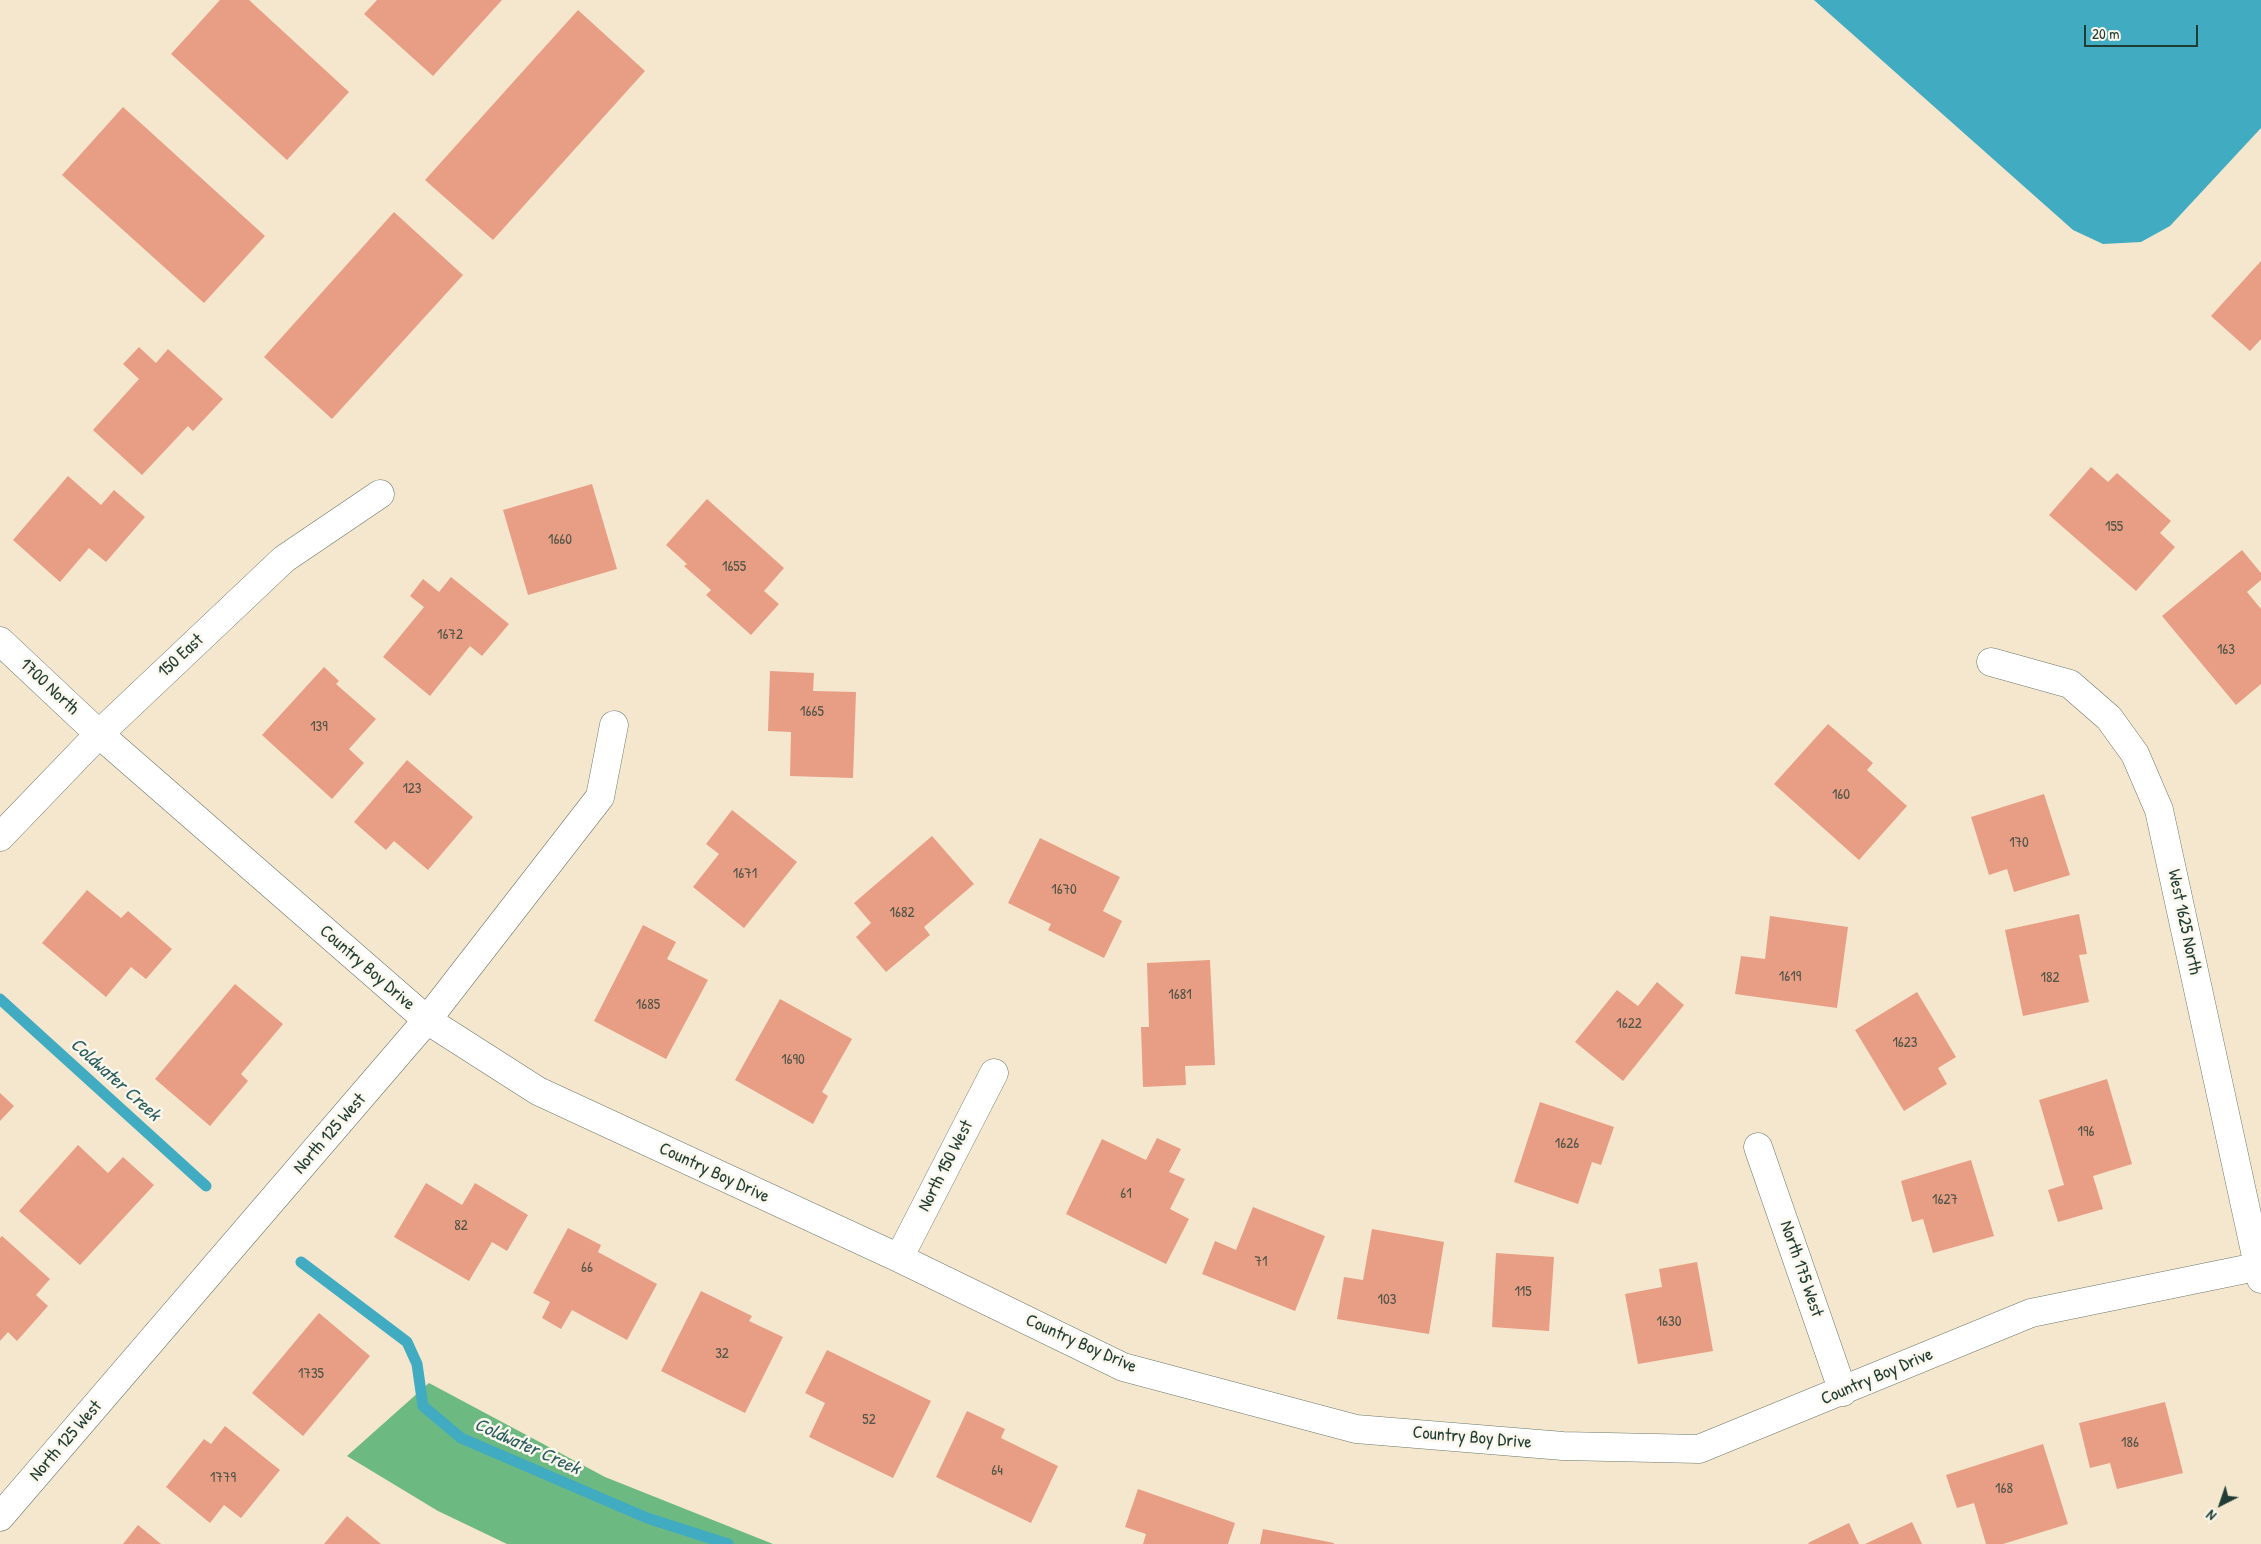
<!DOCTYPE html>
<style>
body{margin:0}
#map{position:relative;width:2261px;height:1544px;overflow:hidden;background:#f5e6ce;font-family:"Patrick Hand",sans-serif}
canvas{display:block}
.north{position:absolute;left:2196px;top:1479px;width:50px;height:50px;-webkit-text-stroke:4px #fbf7ec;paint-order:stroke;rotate:221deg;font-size:14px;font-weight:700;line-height:20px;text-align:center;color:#1f3d34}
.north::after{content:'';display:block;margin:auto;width:18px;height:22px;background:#1f3d34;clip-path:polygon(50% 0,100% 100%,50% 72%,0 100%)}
.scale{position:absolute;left:2084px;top:25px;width:114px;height:22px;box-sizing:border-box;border:2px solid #1f3d34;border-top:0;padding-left:6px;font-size:15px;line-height:18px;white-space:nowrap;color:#1f3d34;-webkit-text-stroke:4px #fbf7ec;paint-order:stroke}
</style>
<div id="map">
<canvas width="2261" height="1544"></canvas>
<div class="north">N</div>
<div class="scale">20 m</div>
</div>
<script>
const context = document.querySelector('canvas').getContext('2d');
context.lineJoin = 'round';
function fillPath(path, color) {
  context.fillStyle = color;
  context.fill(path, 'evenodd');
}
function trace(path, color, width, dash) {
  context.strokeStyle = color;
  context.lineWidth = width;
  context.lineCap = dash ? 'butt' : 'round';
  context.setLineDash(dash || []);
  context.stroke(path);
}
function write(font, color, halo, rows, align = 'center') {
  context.font = font + ' "Patrick Hand",sans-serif';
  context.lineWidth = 5;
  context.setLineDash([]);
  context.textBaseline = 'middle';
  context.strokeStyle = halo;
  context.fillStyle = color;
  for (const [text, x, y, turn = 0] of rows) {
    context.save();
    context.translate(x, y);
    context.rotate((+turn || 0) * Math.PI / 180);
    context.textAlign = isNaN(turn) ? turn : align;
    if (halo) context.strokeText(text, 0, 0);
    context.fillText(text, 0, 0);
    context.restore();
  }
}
fillPath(new Path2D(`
 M429,1383l176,94 168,67h-266l-69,-33 -91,-55z`), '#6db982');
fillPath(new Path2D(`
 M1814,0h447v128l-91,98 -29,16 -38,2 -30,-14z`), '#41acc1');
trace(new Path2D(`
 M0,999l206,187
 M301,1262l106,80 10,22 6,42 38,32 186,80 81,26`), '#41acc1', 11);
fillPath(new Path2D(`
 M220,0h29l100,92 -62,68 -116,-106z
 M377,0h125l-69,76 -69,-62z
 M578,10l67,61 -152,169 -68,-60z
 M123,107l142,129 -61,67 -142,-128z
 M394,212l69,63 -131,144 -68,-62z
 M2261,261v78l-11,12 -39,-35z
 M139,347l17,16 12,-14 55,50 -30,32 -5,-5 -46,49 -49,-45 46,-51 -16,-15z
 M2091,467l17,15 9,-9 54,48 -11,12 15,14 -39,44 -87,-76z
 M68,476l33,29 13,-15 31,27 -39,45 -17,-14 -29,34 -47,-42z
 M592,484l25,85 -89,26 -25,-85z
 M707,499l77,69 -20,23 15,13 -28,31 -45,-40 5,-5 -27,-24 3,-2 -21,-19z
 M2242,550l19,23v7l-14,12 14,17v75l-25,21 -74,-89z
 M451,577l58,47 -27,32 -12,-10 -40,50 -47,-39 41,-50 -14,-11 13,-17 16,13z
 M324,667l15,14 -3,3 40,35 -27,30 15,14 -32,36 -70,-64z
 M770,671l44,2 -1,18 43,1 -3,86 -63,-2 1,-44 -23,-1z
 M1828,724l45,39 -6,7 40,36 -48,54 -85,-76z
 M407,760l66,57 -45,53 -34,-29 -8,9 -32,-28z
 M2044,794l26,81 -56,17 -7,-23 -18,6 -18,-58z
 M732,810l65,52 -53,66 -51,-41 26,-33 -13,-10z
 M932,836l42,48 -50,43 6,8 -44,37 -30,-35 15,-14 -17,-20z
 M1040,838l80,39 -17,34 19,10 -18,37 -56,-28 3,-6 -43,-21z
 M87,890l34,28 7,-7 44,38 -26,30 -15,-12 -25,30 -64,-54z
 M2079,914l8,40 -8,1 10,47 -66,14 -18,-86z
 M1770,916l78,11 -11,81 -102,-14 6,-38 24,3z
 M643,925l33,17 -9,17 41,21 -42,79 -72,-38z
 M1210,960l5,105 -30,1 1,19 -43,2 -2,-60h8l-2,-64z
 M1657,982l27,23 -61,76 -48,-39 42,-52 21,16z
 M235,984l48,40 -42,50 7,7 -38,45 -55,-47z
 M1917,992l39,65 -18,11 9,16 -43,27 -49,-81z
 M780,999l72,40 -30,53 6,4 -15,28 -78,-44z
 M2107,1079l25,85 -39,12 10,33 -45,13 -10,-32 16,-5 -25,-85z
 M0,1093l14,13 -14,15z
 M1540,1102l74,25 -13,38 -9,-3 -14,42 -64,-22z
 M1157,1138l24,11 -12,23 16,7 -15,30 19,10 -23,45 -100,-50 36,-75 44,21z
 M78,1145l30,28 15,-16 31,28 -74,80 -61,-54z
 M1971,1160l23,76 -61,17 -10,-34 -11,3 -11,-41z
 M426,1183l36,22 13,-22 53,32 -21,36 -15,-9 -23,39 -75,-44z
 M1253,1207l72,29 -30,75 -93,-37 13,-33 21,9z
 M568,1228l33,17 -3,7 59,32 -30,56 -55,-30 -11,19 -19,-11 8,-16 -17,-9z
 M1372,1229l72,13 -15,92 -92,-15 7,-42 19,3z
 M2,1236l48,43 -14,16 12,11 -31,35 -9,-9 -8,9v-103z
 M1496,1253l58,4 -5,74 -57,-4z
 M1697,1262l16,89 -75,13 -13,-70 37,-7 -3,-18z
 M701,1291l51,25 -3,5 34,16 -38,76 -84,-42z
 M319,1313l51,43 -67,80 -51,-43z
 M827,1350l104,51 -38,77 -84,-41 16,-34 -20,-10z
 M2165,1402l18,71 -66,16 -7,-26 -20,5 -11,-45z
 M967,1411l38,18 -4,9 57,28 -27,57 -95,-46z
 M225,1426l55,44 -39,48 -17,-13 -14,18 -44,-36 38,-48 7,5z
 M2043,1444l25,80 -65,20h-17l-12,-41 -17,5 -11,-33z
 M1138,1489l97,34 -7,21h-85l3,-10 -21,-7z
 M347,1516l34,28h-57z
 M1912,1522l10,22h-57z
 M1849,1523l10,21h-50l-1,-1z
 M138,1525l23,19h-38z
 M1263,1529l71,14v1h-74z`), '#e89e84');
const street = new Path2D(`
 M0,641l99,93 328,286 111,71 361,167 224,109 233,62 207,17 136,3 332,-136 230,-47
 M1991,662l79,22 39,34 26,36 24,56 102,469
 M0,837l99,-103 185,-175 96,-65
 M1758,1147l85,245
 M899,1258l95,-185
 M0,1517l427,-497 173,-223 14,-72`);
trace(street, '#6a786a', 29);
trace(street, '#fff', 28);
write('15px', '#515548', null, [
 ["155",2114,527],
 ["1660",560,540],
 ["1655",734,567],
 ["1672",450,635],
 ["163",2226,650],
 ["1665",812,712],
 ["139",319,727],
 ["123",412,789],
 ["160",1841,795],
 ["170",2019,843],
 ["1671",745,874],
 ["1670",1064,890],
 ["1682",902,913],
 ["1619",1790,977],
 ["182",2050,978],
 ["1681",1180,995],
 ["1685",648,1005],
 ["1622",1629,1024],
 ["1623",1905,1043],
 ["1690",793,1060],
 ["196",2086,1132],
 ["1626",1567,1144],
 ["61",1126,1194],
 ["1627",1945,1200],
 ["82",461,1226],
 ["71",1261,1262],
 ["66",587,1268],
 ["115",1523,1292],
 ["103",1387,1300],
 ["1630",1669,1322],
 ["32",722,1354],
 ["1735",311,1374],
 ["52",869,1420],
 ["186",2130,1443],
 ["64",997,1471],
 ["1779",223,1478],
 ["168",2004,1489]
]);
write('18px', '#1f3d34', '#fbf7ec', [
 ["150 East",181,656,-43],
 ["1700 North",49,687,43],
 ["West 1625 North",2184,922,78],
 ["Country Boy Drive",367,968,41],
 ["North 125 West",330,1134,-49],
 ["North 150 West",946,1166,-63],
 ["Country Boy Drive",714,1173,25],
 ["North 175 West",1801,1269,71],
 ["Country Boy Drive",1081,1344,24],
 ["Country Boy Drive",1877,1377,-23],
 ["Country Boy Drive",1472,1438,5],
 ["North 125 West",66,1441,-49]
]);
write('italic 19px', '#295e5e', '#fbf7ec', [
 ["Coldwater Creek",115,1080,42],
 ["Coldwater Creek",527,1447,24]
]);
</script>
